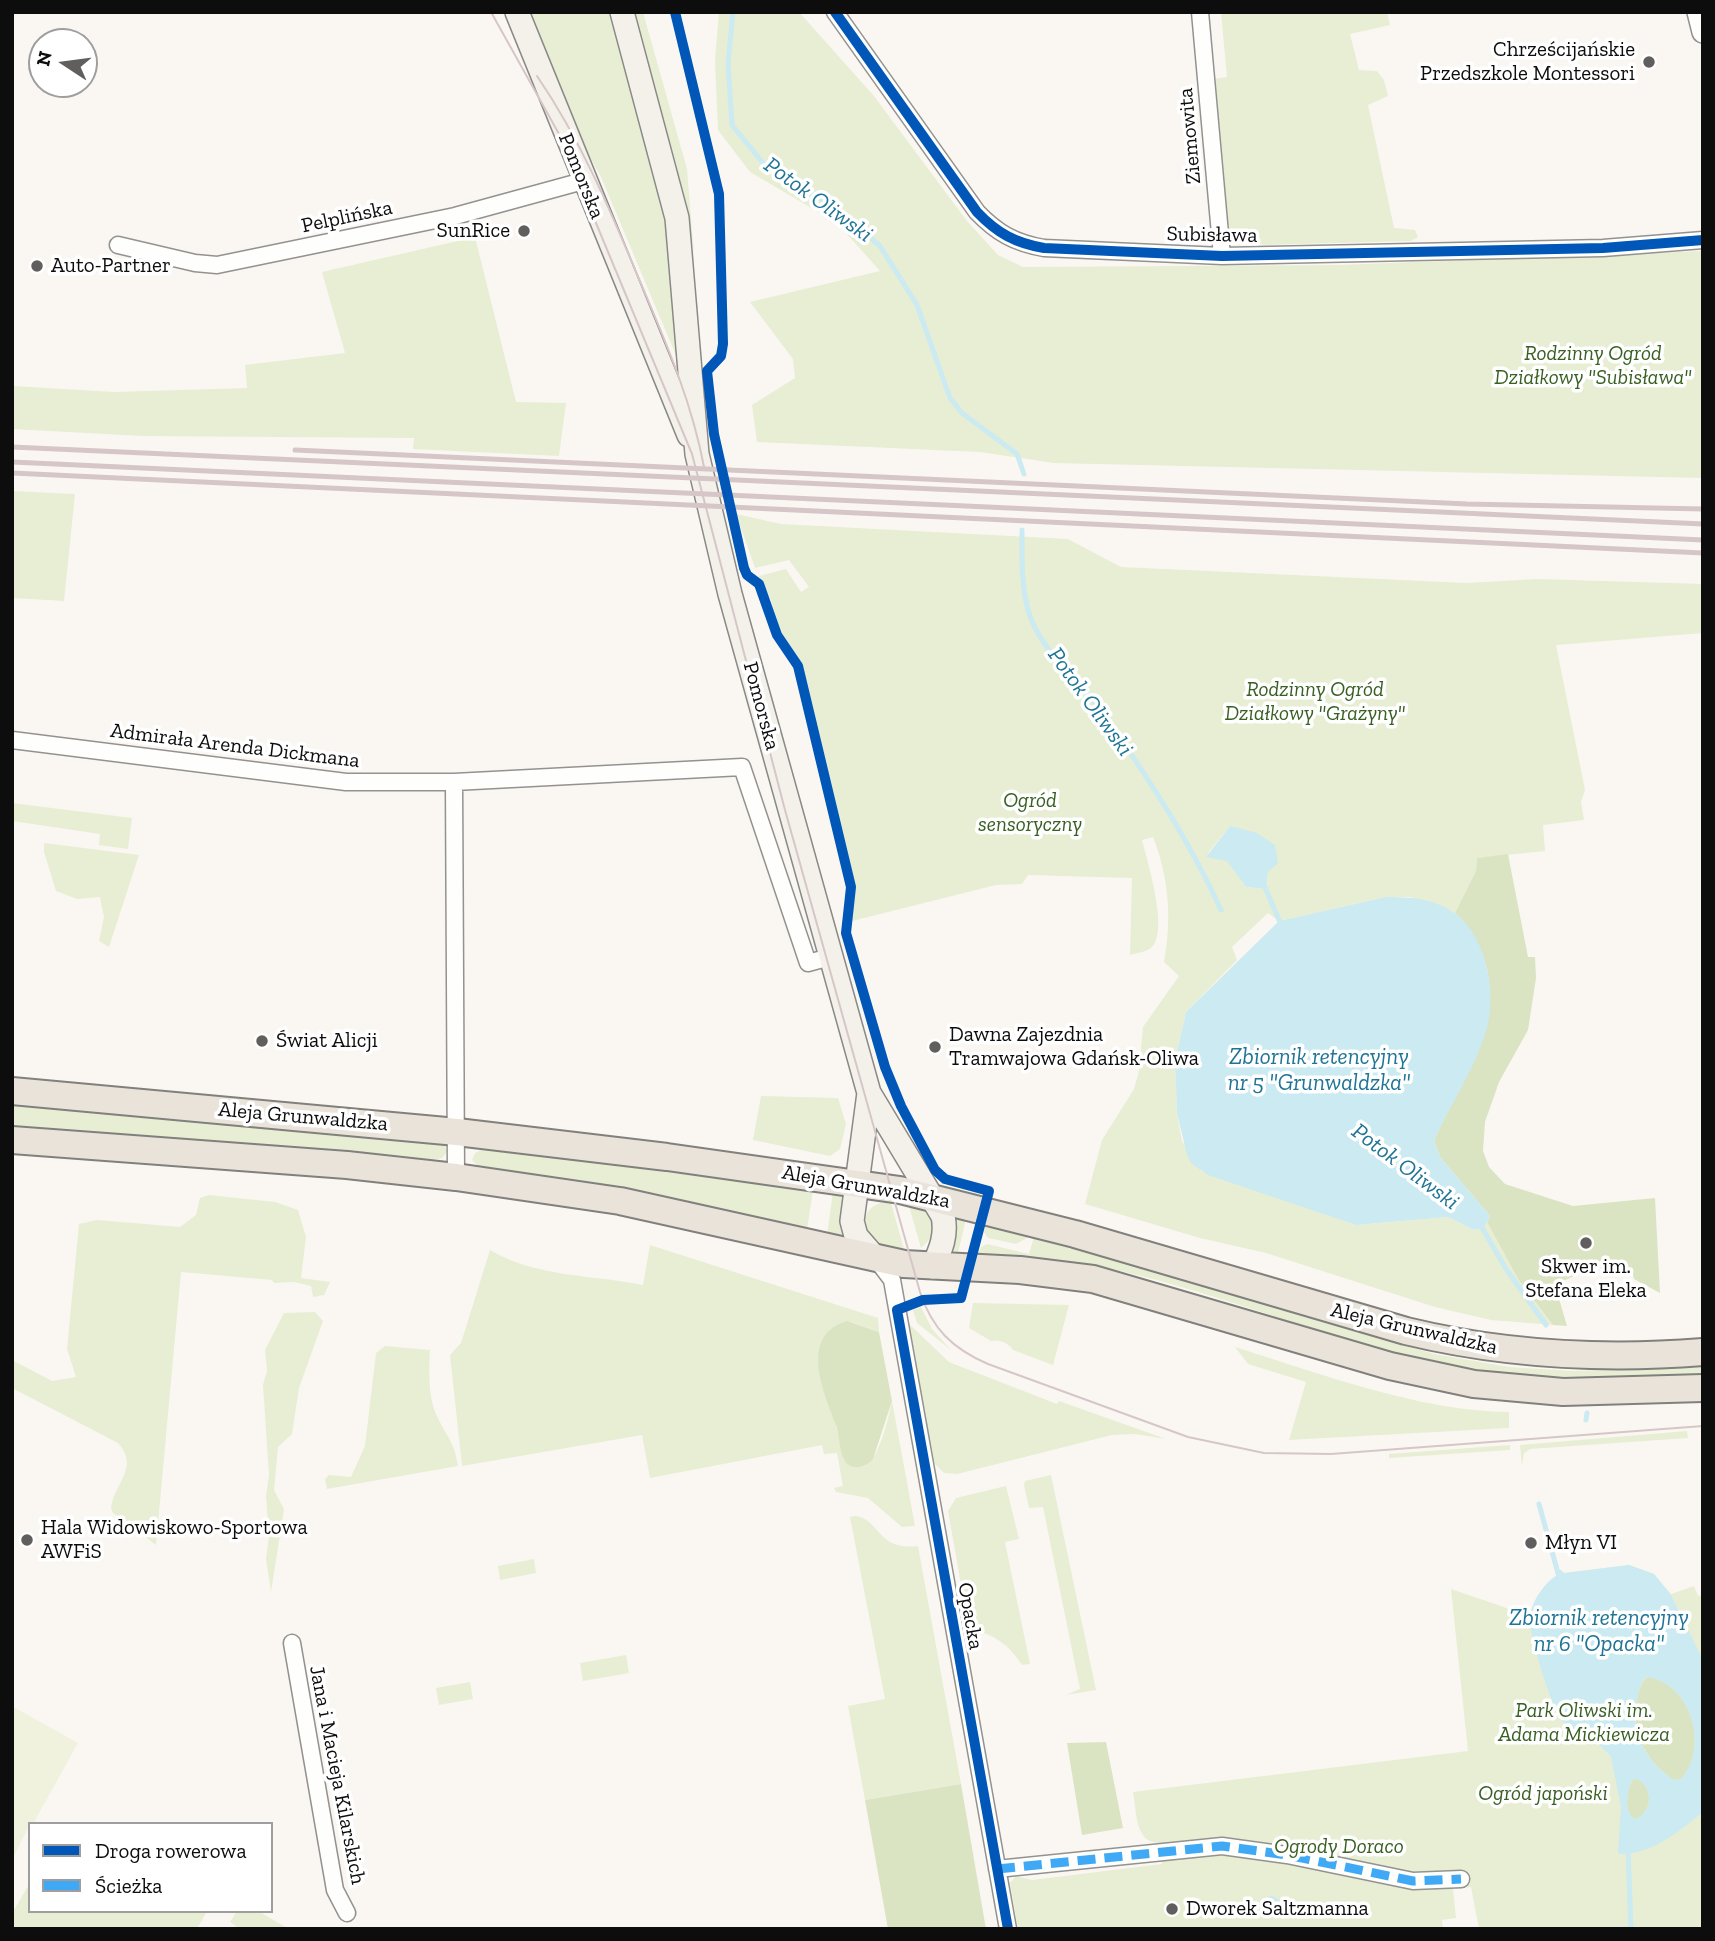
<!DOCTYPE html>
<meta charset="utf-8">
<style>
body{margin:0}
#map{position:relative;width:1715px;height:1941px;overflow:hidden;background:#faf7f2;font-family:"Zilla Slab",serif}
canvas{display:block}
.frame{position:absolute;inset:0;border:14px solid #0d0d0d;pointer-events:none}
.legend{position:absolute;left:28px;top:1822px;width:245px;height:91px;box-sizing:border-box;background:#fff;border:2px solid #9e9e9e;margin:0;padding:9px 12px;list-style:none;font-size:21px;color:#0d0d0d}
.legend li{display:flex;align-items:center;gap:14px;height:35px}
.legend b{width:35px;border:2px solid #9e9e9e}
.north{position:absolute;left:28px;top:28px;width:70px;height:70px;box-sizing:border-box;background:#fff;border:2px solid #9e9e9e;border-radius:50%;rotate:283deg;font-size:19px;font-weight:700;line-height:28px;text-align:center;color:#0d0d0d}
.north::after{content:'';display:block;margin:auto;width:24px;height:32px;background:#605f5d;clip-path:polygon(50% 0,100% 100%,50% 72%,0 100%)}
</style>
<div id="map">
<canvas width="1715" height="1941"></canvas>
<div class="frame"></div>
<ul class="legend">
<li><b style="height:9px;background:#0057b8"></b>Droga rowerowa</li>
<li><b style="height:9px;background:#3fa9f5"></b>Ścieżka</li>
</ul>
<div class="north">N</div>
</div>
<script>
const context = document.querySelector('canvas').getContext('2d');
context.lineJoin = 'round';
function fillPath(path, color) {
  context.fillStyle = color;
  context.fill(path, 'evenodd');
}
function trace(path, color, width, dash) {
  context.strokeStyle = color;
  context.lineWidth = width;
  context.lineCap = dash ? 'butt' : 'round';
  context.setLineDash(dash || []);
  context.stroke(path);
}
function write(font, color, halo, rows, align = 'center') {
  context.font = font + ' "Zilla Slab",serif';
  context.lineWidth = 7;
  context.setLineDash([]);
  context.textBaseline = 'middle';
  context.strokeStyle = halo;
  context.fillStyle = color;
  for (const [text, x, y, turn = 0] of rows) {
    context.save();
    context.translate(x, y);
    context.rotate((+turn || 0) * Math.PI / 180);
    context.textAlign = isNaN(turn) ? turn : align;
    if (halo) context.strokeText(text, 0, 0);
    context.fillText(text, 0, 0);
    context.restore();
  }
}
fillPath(new Path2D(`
 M528,12h83l57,210 12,143 -79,-188 -36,-65z
 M634,12h9l44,157 7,86 -8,-53z
 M719,12h80l75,84 93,125 31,34 25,12 316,-2 364,-14v227l-649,-15 -74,-11 -223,-10 -5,-37 43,-27 -2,-19 -43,-57 130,-31 -43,-48 -87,-51 -32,-42 -3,-71z
 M1221,12h166l3,13 -40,9 9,36 18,1 7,9 4,16 -20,9 26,123 21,2 3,7 -7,4 -147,4 -19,-5 -6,5 -9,-2 -17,-164 14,-2z
 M475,237l41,165 50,1 -7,53 -146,-7 1,-11 -272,-2 -130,-7v-43l102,6 133,-4 -2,-23 100,-12 -23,-81z
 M12,491l63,3 -11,107 -52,-3z
 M736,514l45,10 287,15 53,28 345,16 71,-4 166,5v49l-147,12 29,145 -4,12 3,18 -41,5 2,26 -68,7 -1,13 -21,42 -45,-16h-24l-107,24 -11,-8 -36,34 5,13 -51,52 -11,49 2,52 5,28 19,30 155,54 92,-8 26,13 10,-2 3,-6 31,57 35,46 -62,-5 -56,-13 -169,-54 -66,-15 -115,-34 17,-64 32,-51 5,-18 4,-44 36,-51 -15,-14c8,-44 5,-84 -11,-125l-11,3c5,21 28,92 9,108 -5,4 -15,5 -21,7l2,-77 -104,-3 -6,9 -26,1 -144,36 2,-36 -52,-220 -22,-31 -9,-34 -12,-24 27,-7 15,23 8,-5 -20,-27 -34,8zM1230,826l38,46 -2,17 -20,-2 -19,-27 -19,-7z
 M12,803l120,15 -4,31 -29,-4 1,-11 -88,-13z
 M44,843l95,12 -30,92 -10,-6 5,-24 -4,-20 -23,2 -21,-8 -12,-39z
 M761,1096l77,2 8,26 -6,25 -10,7 -77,-16z
 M12,1102l432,41 3,9 -5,6 -9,2 -121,-12 -300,-19z
 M484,1149l329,41 -6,40 -176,-40 -153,-24 -6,-6 3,-7z
 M833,1192l13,4 -3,42 -16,-3z
 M209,1195l66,7 23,8 8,27 -5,41 29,4 -6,13 -11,2 -2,-11 -17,-4 -20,1 -2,-3 -91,-8 -25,273 -43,-32 -2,-5c4,-27 29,-40 7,-65l-106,-55v-28l40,21 24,-4 -9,-28 12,-125 18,-4 83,7 16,-12 4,-17z
 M880,1203h11l13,46 -26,-4 -11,-10c-5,-15 -2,-26 13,-32z
 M909,1206c18,4 28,12 23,31l-11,11z
 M955,1218l11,1 -8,34 -6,-4z
 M985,1224l43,11 -1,3 -11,6 -28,-6 -4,-6z
 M1034,1237l400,117 75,13 64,4 130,-4v7c-92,6 -185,7 -276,-13 -104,-24 -203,-66 -306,-90 -47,-11 -95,-15 -143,-17l3,-7 6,-3 42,10z
 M650,1245l228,73 1,14 -28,-10 -15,103 8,35c4,2 11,7 15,7 19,2 30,-52 33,-66l23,125 -13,1 -34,-29 -32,-6 -2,-4 9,-2 -6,-33 -13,1 -2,-9 -172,33 -8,-43 -180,31 -12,-111 11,-12 29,-93c45,27 103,25 153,35z
 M973,1303l96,2 -16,60 -40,-15c-4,-7 -14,-11 -22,-9l-22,-13z
 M921,1307l11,22 19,21 -34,-27 -4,-13z
 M315,1312l8,9 -24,67 -7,46 -14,13 -4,43 10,19 -13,83 -5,-33 3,-23 -3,-40 3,-21 -6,-90 4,-14 -2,-21 19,-37z
 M907,1322l42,40 108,42 2,-3 107,38 -31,-5 -23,1 -155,39 -13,-1 -13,-13z
 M385,1346l45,4c-1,20 -2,48 7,66 10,22 17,24 21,50l-131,23 -2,-10 4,-4 22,2 14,-31 11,-93z
 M1235,1347c87,27 183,64 274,65v16l-220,12 17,-58 -58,-18z
 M1687,1431l1,7 -158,11 -6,4 -2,13 -2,-21z
 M1510,1445v5l-121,8v-4z
 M1051,1475l45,215 -30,5 14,-6 -37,-182 -14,1 -5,-23 1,-4z
 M1006,1486l13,53 -14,3 25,122 -8,1c-12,-19 -29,-33 -53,-35l-21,-119 8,-13z
 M855,1516c26,3 21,35 63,30l43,238 -96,16 -17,-94 37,-7 -35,-182z
 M534,1559l2,14 -36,7 -2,-14z
 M1629,1565l25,9 17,20 23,-8 4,10 5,-1v334h-224l-8,-42 -18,2 3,29 -14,2 1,9h-425l-8,-46 6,-7 16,4 130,-16 -3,-21c-25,-1 -22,-31 -26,-51l335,-41 -17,-162 79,27 8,-21 19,-20 -2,-4 6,-1 3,3z
 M626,1655l3,18 -46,8 -3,-18z
 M470,1682l3,17 -34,6 -3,-17z
 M30,1883v28h177l-10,18h-185v-16z
 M237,1911h21l31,18h-49l-10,-7z`), '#e7eed4');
fillPath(new Path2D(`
 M1508,854l20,103h7l1,21 -8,52 -29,52 -14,40 -2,29 6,16 16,17 68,22 82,-8 5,95 -26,-14 -3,-11c-27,-7 -51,5 -76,17l12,41 -14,-1 -35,-46 -31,-57 3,-6 -50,-59 -6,-16c34,-77 94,-151 21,-228l21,-42 1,-13z
 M847,1321l32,11 13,69 -19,58c-6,7 -15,11 -24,6 -10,-5 -9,-29 -13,-40 -11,-30 -39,-89 11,-104z
 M1648,1677c43,7 62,70 33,102l-7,1c-29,-19 -45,-50 -36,-84 2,-8 3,-14 10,-19z
 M1106,1742l17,86 -41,7 -15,-92z
 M1636,1779c18,6 17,34 -1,40 -12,-8 -8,-27 -3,-39z
 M961,1784l25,145h-98l-23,-129z`), '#dae4c2');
fillPath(new Path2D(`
 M12,1706l66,37 -45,81h-3l-18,36z`), '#f0f2dd');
fillPath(new Path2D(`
 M1230,826l27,7 18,12 3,18 -10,9 -2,17 -20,-2 -19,-26 -21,-4z
 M1386,897c23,0 46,1 67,15 32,21 43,76 35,112 -10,41 -37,78 -54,117l6,16 50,59 -6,12 -10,2 -26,-13 -92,8 -148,-50 -16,-11 -5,-9 -10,-42 -2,-52 11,-49 93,-91z
 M1629,1565l25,9 17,21 32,65v152c-24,19 -50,42 -82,42l-3,-1 3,-46 -10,-50c-12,-18 -37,-21 -51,-39 -9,-14 -33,-88 -30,-103 3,-15 14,-32 27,-40l-2,-4 6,-1 3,3zM1647,1677c44,6 63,70 34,102l-7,1c-30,-20 -45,-48 -36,-84 2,-8 2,-14 9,-19zM1636,1779c18,7 17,34 -1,40 -12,-8 -8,-27 -3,-39z
 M1261 1906a10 10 0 1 1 20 0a10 10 0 1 1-20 0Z`), '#cbeaf1');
trace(new Path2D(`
 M733,12l-5,52 4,61 31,38 78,49 39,34 37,59 33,93 12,15 55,41 7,20
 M1022,530c0,26 -1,54 6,80 10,37 46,66 68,95 45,60 94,137 125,205
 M1264,885l18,42
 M1481,1226l25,43 40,56
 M1586,1420l1,-7
 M1539,1504l20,73
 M1628,1848l3,81`), '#cbeaf1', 5);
const minor = new Path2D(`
 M835,12l142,200c20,21 38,31 67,36l178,8 381,-8 100,-8
 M1200,12l22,244
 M118,245l77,18 22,2 238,-49 128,-35
 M12,740l334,42h108l288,-15 66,196 22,-6
 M454,782l2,395
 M876,1259l16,21 116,649
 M292,1643l43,247 12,23
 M997,1869l225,-23 65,9 126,26 48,-2`);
const tertiary = new Path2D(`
 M1698,12l5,20`);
const secondary = new Path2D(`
 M517,12l172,423
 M622,12l55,206 20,236 33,140 139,499 74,123c4,19 -2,33 -10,51
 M869,1093l-17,128 4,15 20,23`);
const primary = new Path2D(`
 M12,1091l445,41 210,25 233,33 175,44 331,97c99,24 195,29 297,21
 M12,1140l335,25 109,12 164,24 284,63 116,6 73,9 297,87 84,18 89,8 140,-4`);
trace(minor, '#949290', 19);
trace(tertiary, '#949290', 24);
trace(secondary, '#8a8987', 26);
trace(primary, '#81807d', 30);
trace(minor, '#fefefd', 16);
trace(tertiary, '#fefefd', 21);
trace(secondary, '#f4f1ea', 23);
trace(primary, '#eae3da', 26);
trace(new Path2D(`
 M491,12l68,122 133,320 93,356 135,482c12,37 33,57 68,72l200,73 76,16 67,1 372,-28
 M537,76c45,66 74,136 105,210 25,59 50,117 62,181`), '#d6c6c8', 2);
trace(new Path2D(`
 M12,447l1691,77
 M295,450l1172,54 236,5
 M12,462l1691,78
 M12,473l1691,80`), '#d6c6c8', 5);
trace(new Path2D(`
 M997,1869l225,-23 65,9 126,26 48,-2`), '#3fa9f5', 9, [18, 9]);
trace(new Path2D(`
 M675,12l44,182 4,150 -2,12 -14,15 7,63 30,134 3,7 12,9 18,51 21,31 53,221 -5,46 39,134 16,39 34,64 10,9 44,12 -28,107 -38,2 -26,10 111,619
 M835,12l142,200c20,21 38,31 67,36l178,8 381,-8 100,-8`), '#0057b8', 10);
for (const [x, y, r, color] of [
 [1649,62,7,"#605f5d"],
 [524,231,7,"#605f5d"],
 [37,266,7,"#605f5d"],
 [262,1041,7,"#605f5d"],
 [935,1047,7,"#605f5d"],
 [1586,1243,7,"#605f5d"],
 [27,1540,7,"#605f5d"],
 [1531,1543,7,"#605f5d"],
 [1172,1909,7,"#605f5d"]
]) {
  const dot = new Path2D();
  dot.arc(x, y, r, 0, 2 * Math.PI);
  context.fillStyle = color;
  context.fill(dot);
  trace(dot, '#fff', 2.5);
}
write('21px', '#0d0d0d', '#fff', [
 ["Chrześcijańskie",1635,50,"right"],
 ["Przedszkole Montessori",1635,74,"right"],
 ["SunRice",510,231,"right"],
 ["Auto-Partner",51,266],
 ["Dawna Zajezdnia",949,1035],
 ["Tramwajowa Gdańsk-Oliwa",949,1059],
 ["Świat Alicji",276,1041],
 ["Skwer im.",1586,1267,"center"],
 ["Stefana Eleka",1586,1291,"center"],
 ["Hala Widowiskowo-Sportowa",41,1528],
 ["AWFiS",41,1552],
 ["Młyn VI",1545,1543],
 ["Dworek Saltzmanna",1186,1909]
], 'left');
write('21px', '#0d0d0d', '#fff', [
 ["Ziemowita",1190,136,-95],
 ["Pomorska",581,176,68],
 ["Pelplińska",347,217,-12],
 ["Subisława",1212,235,1],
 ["Pomorska",761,706,75],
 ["Admirała Arenda Dickmana",235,746,7],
 ["Aleja Grunwaldzka",303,1117,5],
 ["Aleja Grunwaldzka",866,1187,10],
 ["Aleja Grunwaldzka",1414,1329,13],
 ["Opacka",970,1616,80],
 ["Jana i Macieja Kilarskich",337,1775,79]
]);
write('italic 21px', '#396023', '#fff', [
 ["Rodzinny Ogród",1593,354],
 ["Działkowy \"Subisława\"",1593,378],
 ["Rodzinny Ogród",1315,690],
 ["Działkowy \"Grażyny\"",1315,714],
 ["Ogród",1030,801],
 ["sensoryczny",1030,825],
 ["Park Oliwski im.",1584,1711],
 ["Adama Mickiewicza",1584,1735],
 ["Ogród japoński",1543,1794],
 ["Ogrody Doraco",1339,1847]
]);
write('italic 23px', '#207596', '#fff', [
 ["Potok Oliwski",818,200,36],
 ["Potok Oliwski",1090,702,54],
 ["Zbiornik retencyjny",1319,1057],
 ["nr 5 \"Grunwaldzka\"",1319,1083],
 ["Potok Oliwski",1405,1167,37],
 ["Zbiornik retencyjny",1599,1618],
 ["nr 6 \"Opacka\"",1599,1644]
]);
</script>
